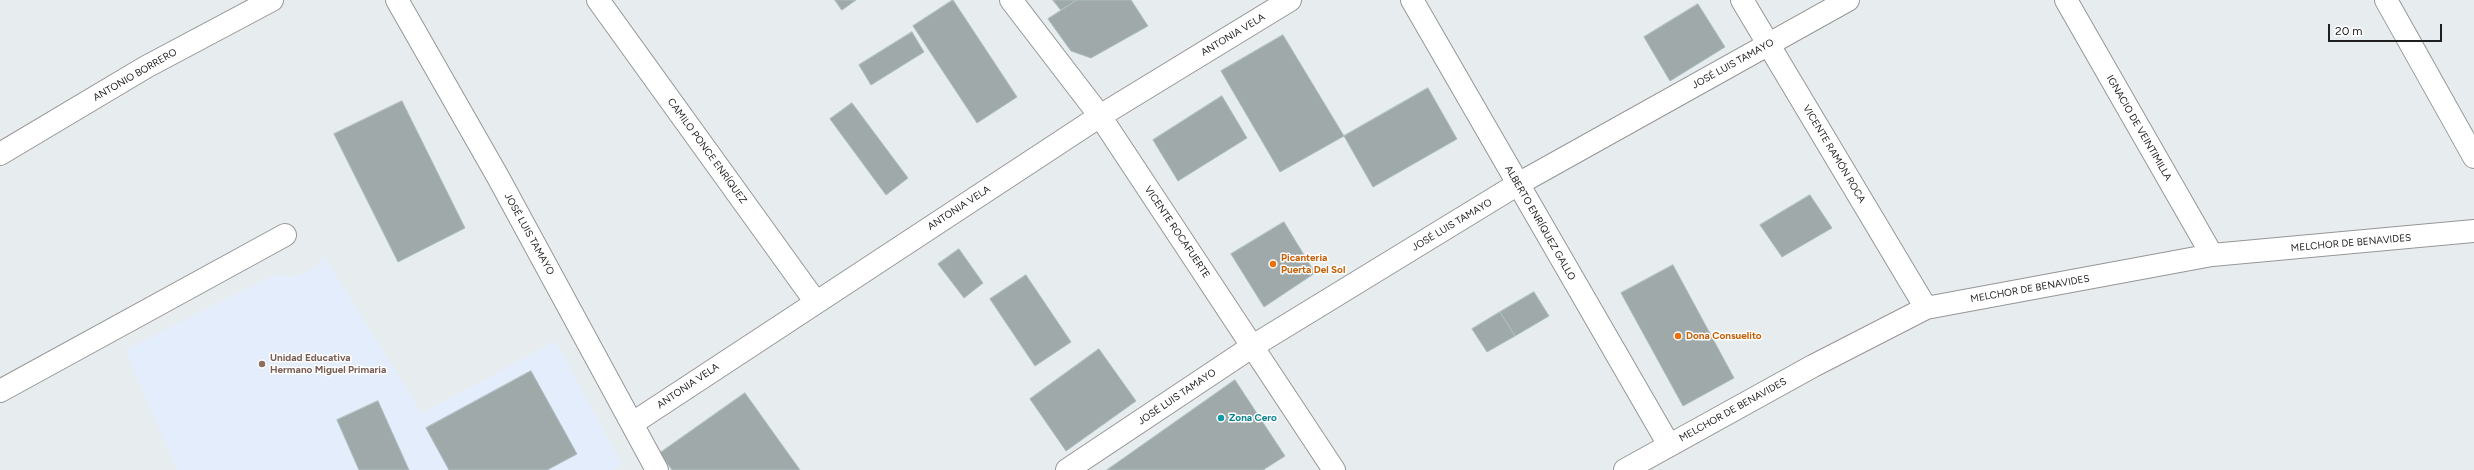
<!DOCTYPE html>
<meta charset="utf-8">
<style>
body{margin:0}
#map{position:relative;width:2474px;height:470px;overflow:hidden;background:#e7edef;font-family:Figtree,sans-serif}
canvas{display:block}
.scale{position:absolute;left:2328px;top:24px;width:114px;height:18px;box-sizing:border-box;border:2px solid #1f1f1f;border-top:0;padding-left:5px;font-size:12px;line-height:14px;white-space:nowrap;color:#1f1f1f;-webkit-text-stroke:3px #fff;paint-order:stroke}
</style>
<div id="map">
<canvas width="2474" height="470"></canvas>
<div class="scale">20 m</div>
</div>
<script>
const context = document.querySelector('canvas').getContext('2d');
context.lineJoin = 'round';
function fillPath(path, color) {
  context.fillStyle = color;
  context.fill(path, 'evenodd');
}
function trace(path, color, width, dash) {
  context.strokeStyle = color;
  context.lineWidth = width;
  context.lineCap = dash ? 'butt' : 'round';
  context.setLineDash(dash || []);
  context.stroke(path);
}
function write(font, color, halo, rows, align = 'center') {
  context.font = font + ' Figtree,sans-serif';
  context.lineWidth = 3;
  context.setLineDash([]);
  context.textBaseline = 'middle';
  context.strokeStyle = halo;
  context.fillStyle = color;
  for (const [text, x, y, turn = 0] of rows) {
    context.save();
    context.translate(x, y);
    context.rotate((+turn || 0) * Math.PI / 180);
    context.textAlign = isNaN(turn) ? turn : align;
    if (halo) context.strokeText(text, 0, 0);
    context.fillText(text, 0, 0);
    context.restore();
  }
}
fillPath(new Path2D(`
 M324,256l98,157 134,-72 66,124 -9,5h-436l-52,-120 143,-72 12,-3 13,2 20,-8z`), '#e3edfb');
const building = new Path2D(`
 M835,0h21l-14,10z
 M953,0l64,97 -40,26 -64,-97z
 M1053,0h24l-16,10z
 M1077,0h54l17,26 -57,32 -20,-7 -23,-32z
 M1698,4l27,43 -55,34 -26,-44z
 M912,32l12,20 -53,33 -12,-20z
 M1283,35l61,101 -64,36 -59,-101z
 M1428,88l29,51 -84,48 -29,-51z
 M1222,96l25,42 -69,43 -25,-41z
 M402,101l63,127 -67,34 -64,-128z
 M852,103l56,75 -22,17 -56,-76z
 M1810,195l22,33 -50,29 -22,-32z
 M1284,222l31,51 -51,34 -33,-53z
 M959,249l24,34 -19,15 -26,-34z
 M1673,265l61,113 -51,28 -62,-113z
 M1026,275l45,67 -36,24 -45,-67z
 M1534,292l15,24 -34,20 -15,-24z
 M1500,312l15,24 -28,16 -15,-23z
 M1099,349l37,52 -70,50 -36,-52z
 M531,371l46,83 -30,16h-98l-23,-42z
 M1235,380l50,76 -22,14h-156z
 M745,393l55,77h-128l-12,-17z
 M378,401l31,69h-50l-22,-50z`);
fillPath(building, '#9fa9a9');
trace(building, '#abbebf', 1);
const minor = new Path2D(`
 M397,0l101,177 159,293
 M598,0l217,301
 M1011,0l89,116 234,354
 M1412,0l257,445
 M1742,0l184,308
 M2066,0l146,255
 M2386,0l88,157
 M0,154l146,-87 126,-67
 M0,391l285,-156
 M633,423l467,-307 190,-116
 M1067,470l186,-124 265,-162 330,-184
 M1625,470l188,-104 113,-58 286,-53 262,-24`);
trace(minor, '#969696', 24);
trace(minor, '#fff', 22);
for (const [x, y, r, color] of [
 [1273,264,4,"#e8710a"],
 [1678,336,4,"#e8710a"],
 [262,364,4,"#8d6e63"],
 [1221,418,4,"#0f9aa8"]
]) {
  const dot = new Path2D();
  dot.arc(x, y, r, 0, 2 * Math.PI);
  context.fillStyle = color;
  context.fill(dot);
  trace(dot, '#fff', 1.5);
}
write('10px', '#1f1f1f', '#fff', [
 ["ANTONIA VELA",1233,35,-31],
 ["JOSÉ LUIS TAMAYO",1733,64,-29],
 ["ANTONIO BORRERO",135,75,-30],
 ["IGNACIO DE VEINTIMILLA",2139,128,60],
 ["CAMILO PONCE ENRÍQUEZ",707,151,54],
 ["VICENTE RAMÓN ROCA",1834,154,59],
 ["ANTONIA VELA",959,208,-33],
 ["ALBERTO ENRÍQUEZ GALLO",1540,223,60],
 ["JOSÉ LUIS TAMAYO",1452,225,-31],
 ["VICENTE ROCAFUERTE",1177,232,56],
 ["JOSÉ LUIS TAMAYO",529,234,61],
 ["MELCHOR DE BENAVIDES",2351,243,-5],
 ["MELCHOR DE BENAVIDES",2030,289,-10],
 ["ANTONIA VELA",688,386,-34],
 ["JOSÉ LUIS TAMAYO",1177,397,-34],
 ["MELCHOR DE BENAVIDES",1733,410,-29]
]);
write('bold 10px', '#c56008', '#fff', [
 ["Picanteria",1281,258],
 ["Puerta Del Sol",1281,270],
 ["Dona Consuelito",1686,336]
], 'left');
write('bold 10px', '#785e54', '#fff', [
 ["Unidad Educativa",270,358],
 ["Hermano Miguel Primaria",270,370]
], 'left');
write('bold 10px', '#0d838f', '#fff', [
 ["Zona Cero",1229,418]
], 'left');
</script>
